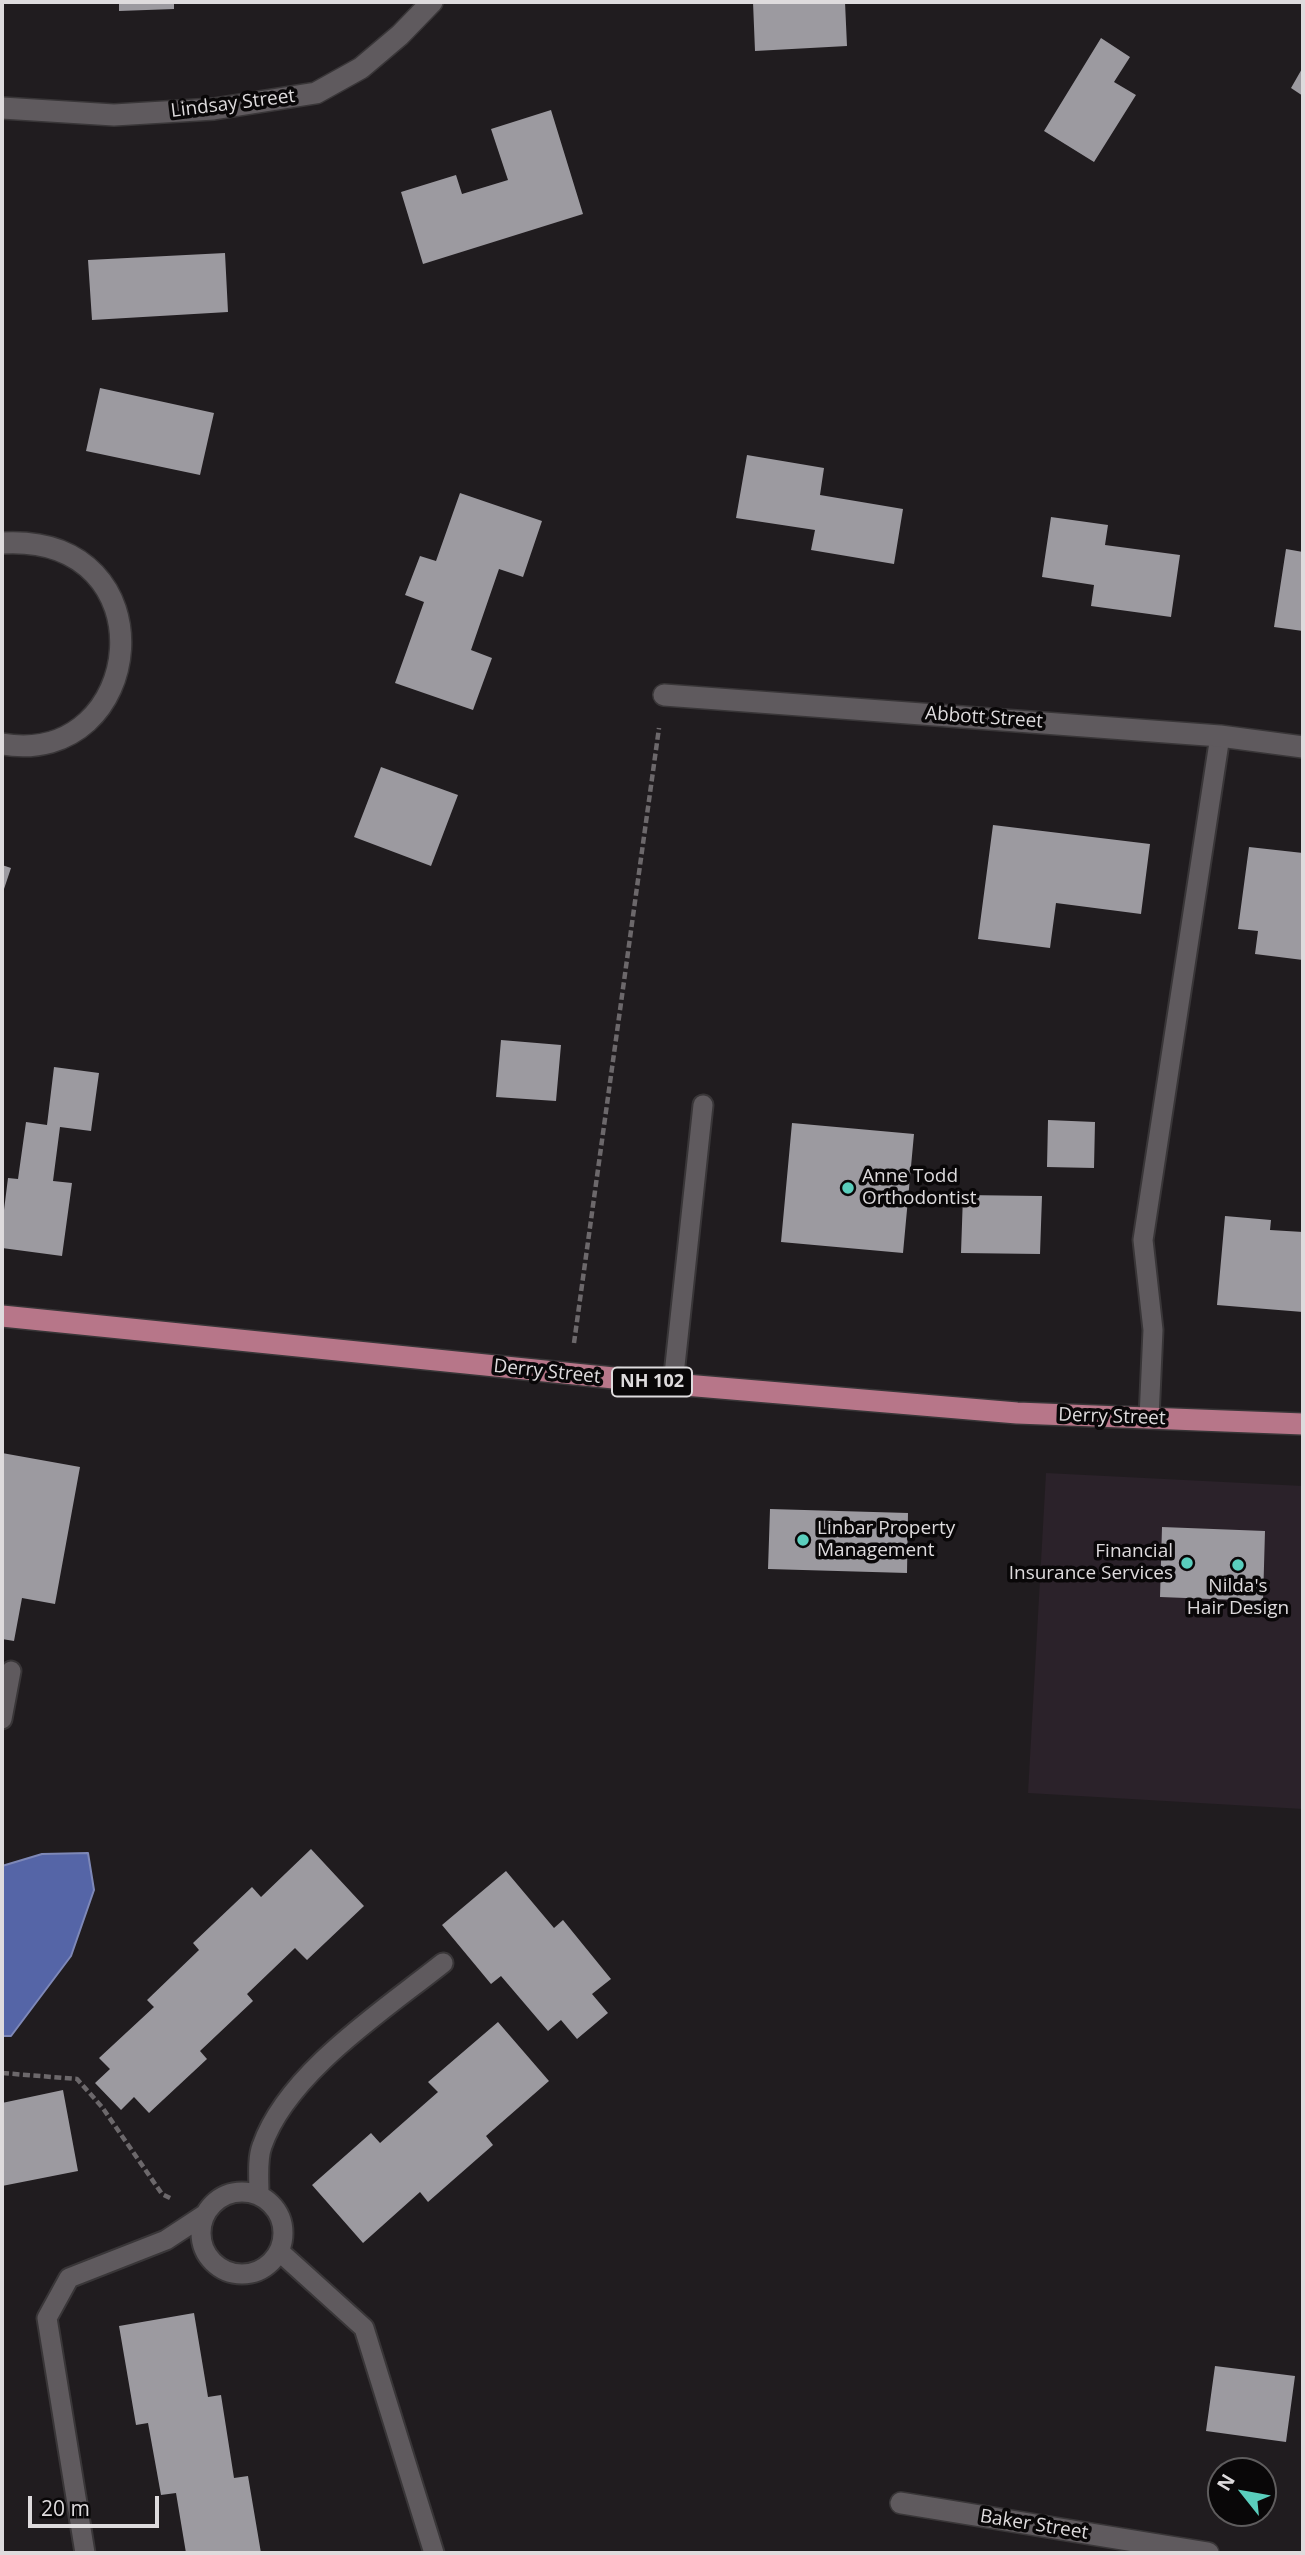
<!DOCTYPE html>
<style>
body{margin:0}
#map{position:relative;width:1305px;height:2555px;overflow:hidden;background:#201c1f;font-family:"Open Sans",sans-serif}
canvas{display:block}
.frame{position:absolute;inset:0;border:4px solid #dedbdd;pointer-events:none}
.north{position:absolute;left:1207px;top:2457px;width:70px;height:70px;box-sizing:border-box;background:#090708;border:2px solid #5e5c5d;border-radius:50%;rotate:301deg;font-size:19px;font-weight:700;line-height:28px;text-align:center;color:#dedbdd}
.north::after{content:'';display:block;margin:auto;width:24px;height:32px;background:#5acebd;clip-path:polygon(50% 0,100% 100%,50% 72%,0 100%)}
.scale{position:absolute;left:28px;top:2496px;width:131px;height:32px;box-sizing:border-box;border:4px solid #dedbdd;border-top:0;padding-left:9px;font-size:21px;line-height:24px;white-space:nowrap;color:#dedbdd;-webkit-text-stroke:5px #090708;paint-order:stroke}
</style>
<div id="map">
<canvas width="1305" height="2555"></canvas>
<div class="frame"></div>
<div class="north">N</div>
<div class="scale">20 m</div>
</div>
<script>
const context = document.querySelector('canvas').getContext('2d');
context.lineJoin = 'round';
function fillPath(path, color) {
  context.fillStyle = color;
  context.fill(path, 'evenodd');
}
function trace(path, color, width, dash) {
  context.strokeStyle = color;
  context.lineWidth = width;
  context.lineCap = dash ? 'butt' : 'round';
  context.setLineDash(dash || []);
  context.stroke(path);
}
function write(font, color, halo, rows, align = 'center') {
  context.font = font + ' "Open Sans",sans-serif';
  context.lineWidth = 7;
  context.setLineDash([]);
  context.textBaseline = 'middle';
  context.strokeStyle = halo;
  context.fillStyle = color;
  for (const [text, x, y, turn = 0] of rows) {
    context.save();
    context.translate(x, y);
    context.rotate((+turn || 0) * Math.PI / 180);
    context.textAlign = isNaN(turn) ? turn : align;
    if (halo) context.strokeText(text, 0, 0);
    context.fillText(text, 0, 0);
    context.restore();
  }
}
fillPath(new Path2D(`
 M1046,1473l257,13v323l-275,-16z`), '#2b222a');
const water = new Path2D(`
 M88,1853l6,37 -23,66 -60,80h-9v-170l40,-12z`);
fillPath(water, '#5565a7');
trace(water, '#7e88b7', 2);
fillPath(new Path2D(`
 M119,2h55v7l-55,2z
 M753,2h92l2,44 -92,5z
 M1101,38l29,19 -16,25 22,13 -42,67 -50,-31z
 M1303,67v29l-12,-8z
 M551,110l32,104 -160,50 -22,-72 55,-17 6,19 46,-14 -17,-51z
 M225,253l3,59 -136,8 -4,-60z
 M100,388l114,25 -14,62 -114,-24z
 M747,455l77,13 -4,27 83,14 -9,55 -83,-14 4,-20 -79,-12z
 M460,493l82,28 -19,56 -24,-8 -28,81 21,8 -19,52 -78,-27 29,-81 -19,-7 15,-39 16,5z
 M1051,517l57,8 -3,20 75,10 -9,62 -80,-11 3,-21 -52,-8z
 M1286,549l17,3v79l-29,-4z
 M381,767l77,28 -27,71 -77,-29z
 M993,825l157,19 -9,70 -85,-11 -6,45 -72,-9z
 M1249,847l54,6v107l-48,-6 3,-23 -20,-2z
 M2,865l9,3 -9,27z
 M501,1040l60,5 -5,56 -60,-4z
 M54,1067l45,6 -8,58 -31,-4 -7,54 19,2 -10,73 -60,-8v-22l6,-48 10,1 8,-57 21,3z
 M1048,1120l47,2 -1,46 -47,-1z
 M792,1123l122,11 -11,119 -122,-11z
 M963,1195l79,1 -2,58 -79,-1z
 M1225,1216l46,4 -1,10 33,2v80l-86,-7z
 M2,1453l78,14 -25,137 -33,-6 -8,43 -12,-2z
 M770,1509l138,4 -1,60 -139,-4z
 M1162,1527l103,4 -2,70 -103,-4z
 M311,1849l53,57 -57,54 -12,-12 -48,46 6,7 -53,50 7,8 -58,54 -15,-16 -13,13 -26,-27 15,-14 -11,-11 55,-51 -7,-7 52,-50 -6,-7 59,-56 9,10z
 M506,1871l48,57 9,-8 48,59 -19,15 16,19 -31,26 -16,-19 -13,11 -47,-55 -10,8 -49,-59z
 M498,2022l51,59 -63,55 7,9 -65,57 -8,-10 -57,51 -51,-58 59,-52 9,10 58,-51 -10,-10z
 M63,2090l15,81 -76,15v-83z
 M194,2313l14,84 13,-2 13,83 14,-2 13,77h-75l-10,-60 -15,2 -13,-72 -12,2 -17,-99z
 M1215,2366l80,10 -9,66 -80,-11z`), '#9c9aa0');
const lane = new Path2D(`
 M673,1384l30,-279
 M1149,1418l4,-88 -10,-90 77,-504
 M2,1719l9,-48
 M201 2233a41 41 0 1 1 82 0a41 41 0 1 1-82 0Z
 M259,2194c0,-15 -2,-35 3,-48 25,-73 122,-136 181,-183
 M280,2252l84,76 70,225
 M85,2553l-38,-235 22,-40 97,-38 38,-25`);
const street = new Path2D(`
 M2,108l112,7 100,-6 102,-16 45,-25 39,-33 32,-33
 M2,543c171,-10 145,226 0,201
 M664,695l556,41 83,11
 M901,2503l307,50`);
const primary = new Path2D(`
 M2,1316l671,68 344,29 286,11`);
trace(lane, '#393638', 23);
trace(street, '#393638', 24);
trace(primary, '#393638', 24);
trace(new Path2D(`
 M574,1343l85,-615
 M2,2073l75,6 25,28 60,87 10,5`), '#6c686b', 4.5, [7, 3.5]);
trace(lane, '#5f5a5e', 19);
trace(street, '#5f5a5e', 21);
trace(primary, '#b77689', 21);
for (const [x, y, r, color] of [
 [848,1188,7,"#5acebd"],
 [803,1540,7,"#5acebd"],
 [1187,1563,7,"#5acebd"],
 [1238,1565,7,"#5acebd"]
]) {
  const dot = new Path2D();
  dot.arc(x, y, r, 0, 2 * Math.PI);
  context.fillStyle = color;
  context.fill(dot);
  trace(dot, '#090708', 2.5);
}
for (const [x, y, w] of [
 [652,1382,80]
]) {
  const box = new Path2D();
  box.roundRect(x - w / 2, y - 14.5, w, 29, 5);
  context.fillStyle = '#090708';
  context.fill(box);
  trace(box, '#dedbdd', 2);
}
write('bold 18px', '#dedbdd', null, [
 ["NH 102",652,1382]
]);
write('19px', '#dedbdd', '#090708', [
 ["Lindsay Street",233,104,-7],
 ["Abbott Street",984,718,4],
 ["Derry Street",547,1372,6],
 ["Derry Street",1112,1417,2],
 ["Baker Street",1034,2525,9]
]);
write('19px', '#dedbdd', '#090708', [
 ["Anne Todd",862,1177],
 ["Orthodontist",862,1199],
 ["Linbar Property",817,1529],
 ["Management",817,1551],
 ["Financial",1173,1552,"right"],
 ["Insurance Services",1173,1574,"right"],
 ["Nilda's",1238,1587,"center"],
 ["Hair Design",1238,1609,"center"]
], 'left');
</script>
